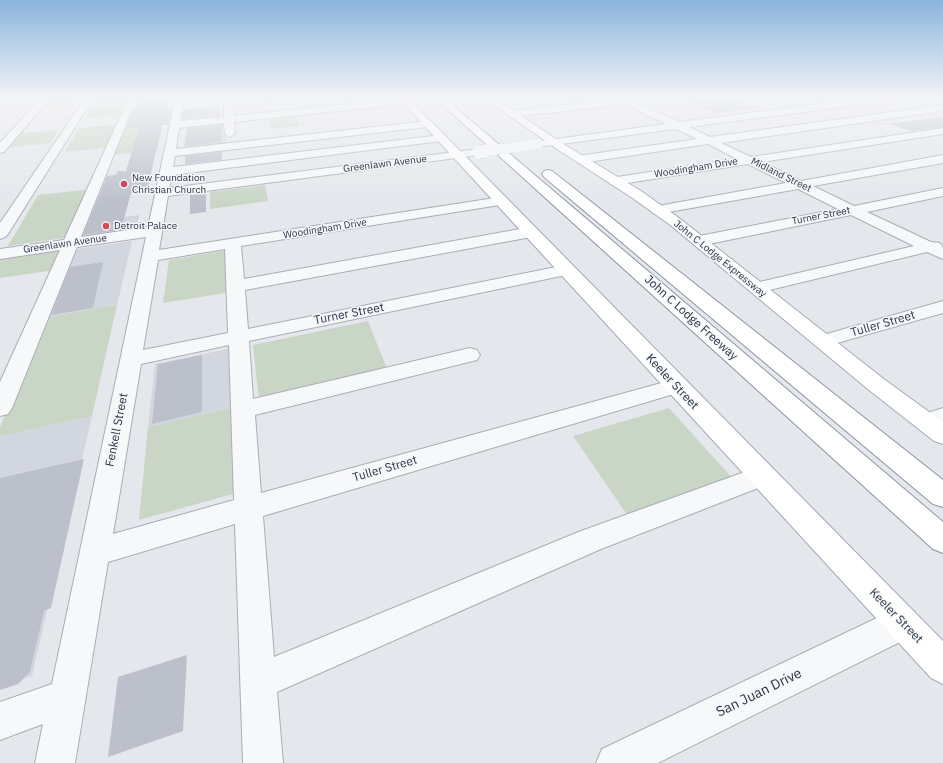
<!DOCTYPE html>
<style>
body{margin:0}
canvas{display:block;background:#e4e7ec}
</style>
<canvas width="943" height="763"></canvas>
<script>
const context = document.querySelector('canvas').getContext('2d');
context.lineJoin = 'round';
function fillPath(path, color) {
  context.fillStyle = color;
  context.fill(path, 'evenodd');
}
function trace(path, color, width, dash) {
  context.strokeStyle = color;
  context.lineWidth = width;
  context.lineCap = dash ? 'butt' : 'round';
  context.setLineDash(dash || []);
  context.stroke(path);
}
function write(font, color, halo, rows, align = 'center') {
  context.font = font + ' "IBM Plex Sans",sans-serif';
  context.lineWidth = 3;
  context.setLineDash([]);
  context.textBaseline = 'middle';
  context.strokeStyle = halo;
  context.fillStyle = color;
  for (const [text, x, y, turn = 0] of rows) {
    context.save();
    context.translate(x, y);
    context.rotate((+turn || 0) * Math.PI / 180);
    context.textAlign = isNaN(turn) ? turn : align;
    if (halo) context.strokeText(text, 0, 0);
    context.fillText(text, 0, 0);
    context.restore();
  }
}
fillPath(new Path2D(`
 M225,122l2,21 -43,5 2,-22z
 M139,215l-2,13 -59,8 5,-14z
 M132,241l-15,64 -73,13 28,-68z
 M232,348l4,59 -88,20 7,-63z
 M92,416l-60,260 -32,10v-250z`), '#d2d6de');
fillPath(new Path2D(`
 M80,97l-5,9 -37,3 7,-9z
 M98,97h33l-8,18 -38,3z
 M262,97h26l1,4 -25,3z
 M295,115l5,11 -29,3 -3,-11z
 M120,124l-10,23 -45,5 14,-24z
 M163,126l-6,24 -45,5 10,-25z
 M58,130l-8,13 -45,5 11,-14z
 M265,185l3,16 -58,8v-17z
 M92,189l-21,48 -63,9 30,-51z
 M62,250l-8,20 -54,8v-19z
 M229,250l2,42 -68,11 6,-43z
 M117,305l-25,111 -92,20v-9l44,-109z
 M368,321l19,48 -128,31 -6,-55z
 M236,407l4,85 -101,28 9,-93z
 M669,408l65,72 -106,36 -55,-80z`), '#c9d6c5');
fillPath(new Path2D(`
 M144,97h26l-3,14 5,-1 -4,15h-6l-15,66 -16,2 -10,37 -38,5 24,-59 9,-1 2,-4h8l13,-43 -13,1 8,-21h4l3,-8h2z
 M677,97h53l30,11 -44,5z
 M220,106v10l-38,3 2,-10z
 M943,117v10l-32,4 -22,-7z
 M221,125v17l-36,4 2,-17z
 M222,152v8l-37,4v-8z
 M206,193v19l-16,2v-19z
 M103,262l-10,46 -42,7 19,-48z
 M202,355v57l-50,12 6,-60z
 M84,459l-33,149 -7,3 -14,61 -12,12 -18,6v-212z
 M187,655l-4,76 -75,26 10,-80z`), '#bbc0ca');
const minor = new Path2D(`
 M0,97h6l-3,4 -3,1z
 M42,97h9l-47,55 -4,1v-10z
 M86,97h8l-86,137 -3,3 -5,2v-16z
 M129,97h8l-56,140 67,-10 28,-130h42l-4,3 -30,2 -4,19 44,-4v-20h8l2,19 172,-18 5,3 -5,3 -172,18 1,12 -5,3 -5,-3 -1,-11 -45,5 -3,21 251,-28 5,3 -5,3 -252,29 -2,11 268,-32 5,3 -5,3 -269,34 -3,13 310,-39 4,1 2,2 -2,2 -4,1 -311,41 -9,54 342,-53 5,1 2,3 -2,3 -265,42 3,33 287,-52 5,2 3,3 -3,3 -5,2 -286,53 3,39 318,-64 6,1 2,4 -2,4 -6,1 -317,66 4,58 217,-51 7,2 3,5 -3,5 -222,55 6,78 415,-114 8,2 3,5 -3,5 -421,125 11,141 307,-126 172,-62 9,-4 9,4 4,7 -4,7 -170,66 -324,143 6,71h-40l-8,-239 -127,38 -33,201h-40l8,-39 -43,16v-38l52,-18 94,-447 -69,10 -65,161 -4,6 -8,2v-34l60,-132 -60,9v-10l64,-9zM225,249l3,84 -85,17 15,-90zM229,345l5,155 -121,34 28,-170z
 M614,97h11l54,25 196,-25h24l-4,3 -206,27 21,10 233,-32v6l-222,32 30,14 192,-29v6l-181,28 39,19 142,-26v8l-130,23 41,20 89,-18v8l-76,16 64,30 9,1 3,5v11l-16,-7 -170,41 -6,-1 -3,-4 3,-4 163,-38 -63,-31 -152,31 -6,-2 -2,-3 2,-3 6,-2 139,-27 -40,-20 -140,25 -5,-1 -2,-3 2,-3 5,-1 128,-23 -38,-19 -133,21 -5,-1 -1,-3 1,-3 127,-19 -29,-15 -127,19 -4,-1 -2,-3 2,-3 120,-17 -21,-10 -138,18 -6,-3 2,-2 132,-18 -41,-20 -113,13 -5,-3 5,-3 104,-12z
 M943,301v12l-120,34 -7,-2 -3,-4 3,-4z
 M943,408v17l-17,6 -8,-3 -4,-6 4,-6z
 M902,606l12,5 5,12 -5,12 -256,128h-62l6,-14z`);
const major = new Path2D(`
 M398,97h9l536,544v43l-12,-6z
 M483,97h10l72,48 76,46 38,27 206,162 58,42v22l-9,-3 -65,-51 -200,-166 -38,-27 -74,-48z`);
const highway = new Path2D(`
 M434,97h9l500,425v31l-10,-4z
 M548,170l4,1 391,309v27l-10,-3 -389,-327 -2,-3 2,-3z`);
trace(minor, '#a9aeb7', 2);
trace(major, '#a3abb8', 2);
trace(highway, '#8b94a3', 2);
fillPath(minor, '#f7f8fa');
fillPath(major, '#fff');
fillPath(highway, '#fff');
const minorBridgeFar1 = new Path2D(`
 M479,152l59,-8`);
const minorBridge = new Path2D(`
 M479,152l6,-1`);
trace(minorBridgeFar1, '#a9aeb7', 10, []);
trace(minorBridge, '#a9aeb7', 14, []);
trace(minorBridgeFar1, '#f7f8fa', 10);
trace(minorBridge, '#f7f8fa', 13);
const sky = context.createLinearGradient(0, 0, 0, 204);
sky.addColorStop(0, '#8bb4dd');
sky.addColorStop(0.48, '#f3f4f6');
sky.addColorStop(1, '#f3f4f600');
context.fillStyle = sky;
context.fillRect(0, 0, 943, 204);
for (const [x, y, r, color] of [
 [124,184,4,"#d1495b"],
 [106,226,4,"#d1495b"]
]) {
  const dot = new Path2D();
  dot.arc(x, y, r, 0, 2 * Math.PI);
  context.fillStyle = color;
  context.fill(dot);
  trace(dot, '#f4f6f9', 1.5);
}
write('10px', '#2b3445', '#f4f6f9', [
 ["Greenlawn Avenue",385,164,-7],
 ["Woodingham Drive",696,168,-9],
 ["Midland Street",781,175,26],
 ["Turner Street",821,216,-11],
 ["Woodingham Drive",325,229,-9],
 ["Greenlawn Avenue",65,244,-8],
 ["John C Lodge Expressway",720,259,39]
]);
write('10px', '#2b3445', '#f4f6f9', [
 ["New Foundation",132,178],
 ["Christian Church",132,190],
 ["Detroit Palace",114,226]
], 'left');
write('12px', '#2b3445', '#f4f6f9', [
 ["Turner Street",349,314,-11],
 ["John C Lodge Freeway",691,318,42],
 ["Tuller Street",883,324,-16],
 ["Keeler Street",672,382,47],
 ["Fenkell Street",117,430,-79],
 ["Tuller Street",385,469,-16],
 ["Keeler Street",896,616,46]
]);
write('14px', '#2b3445', '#f4f6f9', [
 ["San Juan Drive",759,693,-26]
]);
</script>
